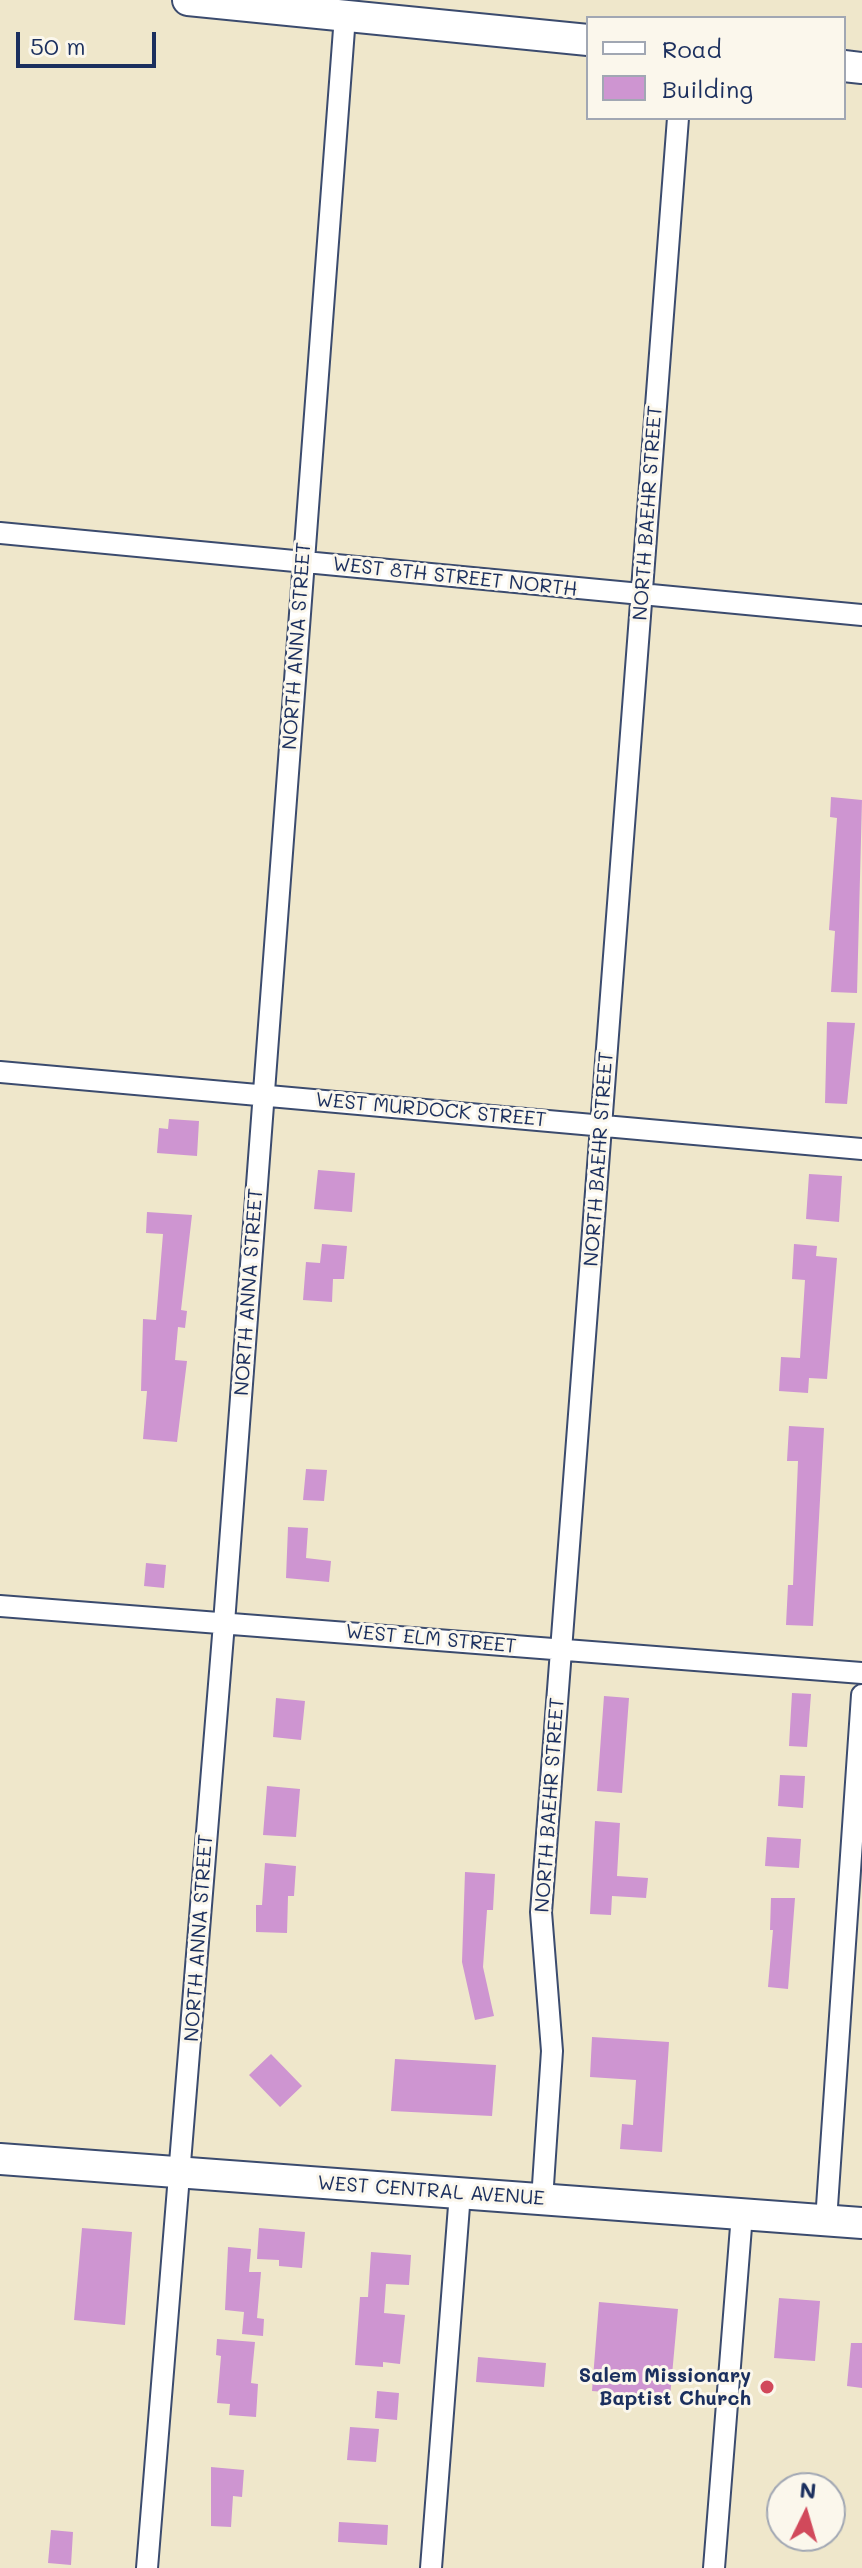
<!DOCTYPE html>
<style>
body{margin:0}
#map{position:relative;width:862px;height:2568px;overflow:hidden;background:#efe7cb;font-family:Mali,sans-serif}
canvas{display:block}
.legend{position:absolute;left:586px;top:16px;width:260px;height:104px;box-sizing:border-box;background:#fbf7ec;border:2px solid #a1a7b3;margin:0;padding:10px 14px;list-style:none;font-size:24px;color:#1b2f5e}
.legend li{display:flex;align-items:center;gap:16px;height:40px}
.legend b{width:40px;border:2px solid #a1a7b3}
.north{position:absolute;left:766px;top:2472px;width:80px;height:80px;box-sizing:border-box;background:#fbf7ec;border:2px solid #a1a7b3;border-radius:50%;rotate:5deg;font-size:22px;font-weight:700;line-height:32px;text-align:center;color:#1b2f5e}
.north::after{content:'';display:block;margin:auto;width:28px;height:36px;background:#d1495b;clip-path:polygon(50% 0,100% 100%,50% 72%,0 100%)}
.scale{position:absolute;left:16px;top:32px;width:140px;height:36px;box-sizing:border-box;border:4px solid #1b2f5e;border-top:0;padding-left:10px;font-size:24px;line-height:28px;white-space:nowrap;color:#1b2f5e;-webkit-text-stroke:6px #fbf7ec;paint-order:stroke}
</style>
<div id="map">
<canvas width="862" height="2568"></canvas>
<ul class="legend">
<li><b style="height:10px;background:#fff"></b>Road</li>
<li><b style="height:22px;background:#ce95d1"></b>Building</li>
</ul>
<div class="north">N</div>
<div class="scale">50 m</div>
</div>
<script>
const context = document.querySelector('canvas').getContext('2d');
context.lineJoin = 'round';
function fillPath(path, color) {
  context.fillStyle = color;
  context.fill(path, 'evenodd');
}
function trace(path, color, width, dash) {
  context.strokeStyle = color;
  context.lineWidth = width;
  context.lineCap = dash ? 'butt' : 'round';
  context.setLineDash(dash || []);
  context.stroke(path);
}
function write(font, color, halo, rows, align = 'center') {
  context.font = font + ' Mali,sans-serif';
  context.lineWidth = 6;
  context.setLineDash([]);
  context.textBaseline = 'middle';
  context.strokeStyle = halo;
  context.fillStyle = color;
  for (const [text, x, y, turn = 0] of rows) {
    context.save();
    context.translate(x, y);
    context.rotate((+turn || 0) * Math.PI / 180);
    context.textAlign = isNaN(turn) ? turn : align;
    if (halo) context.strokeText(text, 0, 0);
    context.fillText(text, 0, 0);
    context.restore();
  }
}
fillPath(new Path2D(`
 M831,797l31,3 -5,193 -26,-1 4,-61 -6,-1 8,-112 -7,-1z
 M827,1022l28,1 -8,81 -22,-1z
 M169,1119l30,2 -2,35 -40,-3 2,-25 9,1z
 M318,1170l37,3 -3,39 -38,-3z
 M809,1174l33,2 -3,46 -33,-3z
 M147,1212l45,3 -11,95 6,1 -2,17 -7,-1 -3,33 12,1 -10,81 -34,-3 4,-48h-6l2,-72 13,1 7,-86 -17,-1z
 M322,1244l25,2 -3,33h-11l-1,23 -29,-2 3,-38 14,1z
 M794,1244l23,2 -1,10 21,2 -10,121 -18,-1 -1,15 -29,-2 2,-34 19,1 5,-78 -13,-1z
 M789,1426l35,2 -11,198 -27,-1 2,-40h5l5,-124h-11z
 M306,1469l21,1 -3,31 -21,-1z
 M288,1527l20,1 -2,30 25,3 -2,21 -43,-4z
 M146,1563l20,2 -2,23 -20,-2z
 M792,1693l19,1 -4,53 -18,-1z
 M604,1696l25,2 -7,95 -25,-2z
 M276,1698l29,3 -4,39 -28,-3z
 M780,1775l25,1 -2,32 -25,-2z
 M267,1786l33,3 -4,48 -33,-2z
 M595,1821l25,2 -3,53 31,2 -2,20 -34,-2 -1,19 -21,-1z
 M767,1837l34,2 -2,29 -34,-2z
 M265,1863l31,3 -2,30h-6l-1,37 -31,-1v-27h6z
 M465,1872l30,2 -2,36h-6l-4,57 11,49 -19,4 -13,-58z
 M771,1898h24l-7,91 -20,-2 5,-57h-3z
 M592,2037l77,5 -7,110 -42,-3 2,-25 11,1 3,-45 -46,-3z
 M271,2054l31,32 -22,21 -31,-32z
 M395,2059l101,6 -4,51 -101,-5z
 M82,2228l50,4 -7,93 -51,-5z
 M259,2228l46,4 -3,36 -23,-2v-6l-22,-1z
 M228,2247l23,2 -2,23h12l-4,46 7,1 -1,17 -21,-2 2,-22 -19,-2z
 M371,2252l40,3 -2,30 -23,-1 -2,29 21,2 -5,49 -17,-2v5l-28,-2 5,-68h8z
 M779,2298l41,3 -5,60 -41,-3z
 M599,2302l79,7 -8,88 -78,-6z
 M217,2339l38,3 -4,41 7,1 -2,33 -27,-2 1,-11 -13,-1 4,-47 -5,-1z
 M851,2343h11v45l-15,-2z
 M478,2357l68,6 -2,24 -68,-5z
 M377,2391l22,2 -2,27 -22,-2z
 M350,2427l29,2 -3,33 -29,-2z
 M211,2467l33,3 -2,27 -9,-1 -2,31 -20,-1z
 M339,2522l49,3 -1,20 -49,-3z
 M51,2530l22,2 -2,33 -23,-2z`), '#ce95d1');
const street = new Path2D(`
 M0,533l862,82
 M0,1072l862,77
 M0,1606l862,67
 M542,2200l10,-149 -11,-139 137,-1794
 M826,2221l36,-526
 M147,2568l77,-945 121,-1607
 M431,2568l29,-375
 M714,2568l28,-354`);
const secondary = new Path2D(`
 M188,0l400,40
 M844,66l18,2
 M0,2159l862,64`);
trace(street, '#3b4b6e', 24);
trace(secondary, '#3b4b6e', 34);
trace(street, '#fff', 20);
trace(secondary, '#fff', 30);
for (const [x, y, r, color] of [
 [767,2387,8,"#d1495b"]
]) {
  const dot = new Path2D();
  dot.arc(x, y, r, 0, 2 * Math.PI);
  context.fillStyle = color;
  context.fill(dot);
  trace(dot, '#fbf7ec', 3);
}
write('20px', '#1b2f5e', '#fbf7ec', [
 ["NORTH BAEHR STREET",648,513,-86],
 ["WEST 8TH STREET NORTH",455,577,6],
 ["NORTH ANNA STREET",297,646,-86],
 ["WEST MURDOCK STREET",431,1110,5],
 ["NORTH BAEHR STREET",599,1159,-86],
 ["NORTH ANNA STREET",249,1292,-86],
 ["WEST ELM STREET",431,1639,5],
 ["NORTH BAEHR STREET",550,1805,-86],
 ["NORTH ANNA STREET",199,1938,-86],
 ["WEST CENTRAL AVENUE",431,2191,4]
]);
write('bold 20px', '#1b2f5e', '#fbf7ec', [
 ["Salem Missionary",751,2376],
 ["Baptist Church",751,2399]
], 'right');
</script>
